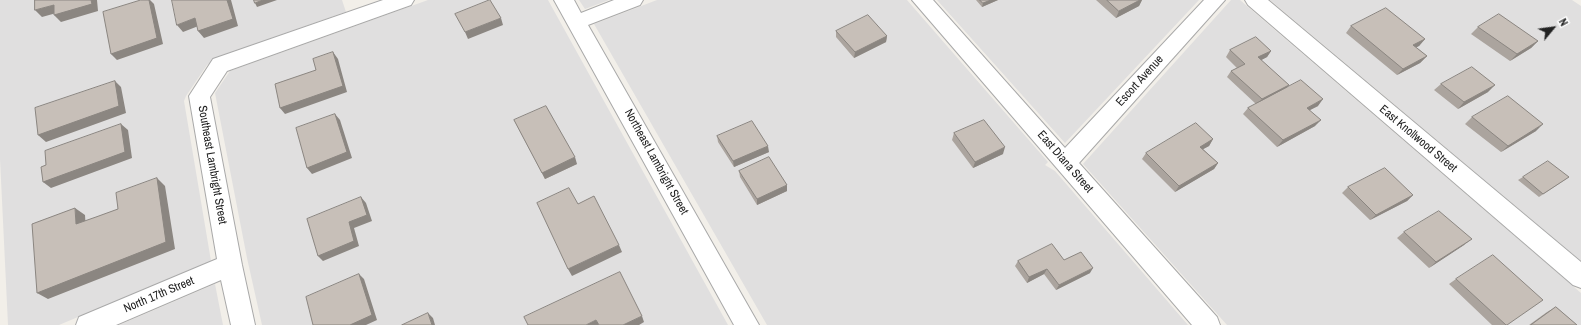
<!DOCTYPE html>
<style>
body{margin:0}
#map{position:relative;width:1581px;height:325px;overflow:hidden;background:#f2efe9;font-family:"Archivo Narrow",sans-serif}
canvas{display:block}
.north{position:absolute;left:1533px;top:8px;width:40px;height:40px;-webkit-text-stroke:3px #fff;paint-order:stroke;rotate:61deg;font-size:11px;font-weight:700;line-height:16px;text-align:center;color:#222}
.north::after{content:'';display:block;margin:auto;width:14px;height:18px;background:#222;clip-path:polygon(50% 0,100% 100%,50% 72%,0 100%)}
</style>
<div id="map">
<canvas width="1581" height="325"></canvas>
<div class="north">N</div>
</div>
<script>
const context = document.querySelector('canvas').getContext('2d');
context.lineJoin = 'round';
function fillPath(path, color) {
  context.fillStyle = color;
  context.fill(path, 'evenodd');
}
function trace(path, color, width, dash) {
  context.strokeStyle = color;
  context.lineWidth = width;
  context.lineCap = dash ? 'butt' : 'round';
  context.setLineDash(dash || []);
  context.stroke(path);
}
function write(font, color, halo, rows, align = 'center') {
  context.font = font + ' "Archivo Narrow",sans-serif';
  context.lineWidth = 3;
  context.setLineDash([]);
  context.textBaseline = 'middle';
  context.strokeStyle = halo;
  context.fillStyle = color;
  for (const [text, x, y, turn = 0] of rows) {
    context.save();
    context.translate(x, y);
    context.rotate((+turn || 0) * Math.PI / 180);
    context.textAlign = isNaN(turn) ? turn : align;
    if (halo) context.strokeText(text, 0, 0);
    context.fillText(text, 0, 0);
    context.restore();
  }
}
fillPath(new Path2D(`
 M0,0h342l4,12 -128,45 -11,8 -21,31 -2,5 27,160 -152,64h-51l-8,-166z
 M428,0h120l180,325h-466l-15,-67 -32,-165 15,-22z
 M579,0h30l-24,9z
 M657,0h250l141,162 -3,3 10,6 133,154h-421l-173,-301z
 M937,0h262l-134,143z
 M1231,0h9l341,293v32h-354l-144,-161z
 M1270,0h302l9,6v255z
 M215,284l8,41h-104z`), '#e0dfdf');
const street = new Path2D(`
 M383,0h31l-3,5 -184,66 -17,26 32,168 13,60h-24l-10,-45 -105,45h-40l3,-8 138,-58 -28,-163 24,-37z
 M554,0h20l7,13 33,-13h29l-3,5 -52,20 171,300h-25z
 M912,0h21l132,148 139,-148h21l-146,163 138,154 3,8h-28z
 M1245,0h23l313,262v26l-8,-3 -325,-280z`);
trace(street, '#a9a9a9', 2);
fillPath(street, '#fff');
fillPath(new Path2D(`
 M976,0h22l-16,7z
 M1096,0h46l-3,6 -23,12z
 M1351,26l74,13 -6,7 -3,1 11,9 -7,7 -23,12 -51,-42z
 M1478,27l60,14 -7,7 -21,13 -39,-27z
 M836,31l51,5 -1,6 -32,16 -18,-21z
 M1230,50l41,1 -4,6 -6,3 26,27 31,19 -8,4 5,16 -38,21 -34,-33 5,-6 8,-4 -29,-27 4,-6 6,-3 -11,-11z
 M1441,84l47,8 -30,17 -24,-19z
 M1472,117l64,14 -35,21 -36,-28z
 M514,120l63,44 -32,15z
 M954,133l49,21 -30,14 -21,-28z
 M717,136l52,16 -35,15 -16,-25z
 M1213,139l-4,7 -6,3 15,14 -4,6 -39,23 -33,-33 4,-6z
 M739,171l48,20 -30,14 -17,-28z
 M1523,177h46l-30,20 -21,-17z
 M1348,187l65,8 -6,6 -37,19 -28,-27z
 M1404,232l60,13 -35,23 -32,-30z
 M1064,260l26,13 -34,17 -12,-16 -17,9 -12,-17 3,-5z
 M1456,279l51,46h-15l-43,-41z
 M1556,307l21,18h-48l18,-13z`), '#aba49e');
fillPath(new Path2D(`
 M91,0h6l1,11 -37,11 -7,-7z
 M149,0h1l4,4 9,40 -46,16 -6,-6z
 M227,0h4l7,26 -34,12 -6,-7z
 M263,0h14l-20,7 -2,-4z
 M991,0h7l-16,7 1,-4z
 M1140,0h2l-3,6 -23,12 3,-7z
 M54,5l6,7 -18,5 -7,-7z
 M195,18l6,7 -18,7 -6,-7z
 M501,18l2,7 -35,14 -3,-7z
 M887,36l-1,6 -32,16 1,-6z
 M1425,39l-6,7 -12,6 6,-7z
 M1538,41l-7,7 -21,13 7,-7z
 M1271,51l-4,6 -13,7 4,-7z
 M333,52l5,7 9,33 -62,22 -5,-6z
 M1427,56l-7,7 -23,12 6,-6z
 M115,81l6,6 5,26 -80,29 -8,-7z
 M1289,85l-5,6 -27,14 5,-6z
 M1495,85l-7,7 -30,17 6,-7z
 M1323,99l-5,7 -16,8 5,-6z
 M335,114l5,6 12,38 -40,16 -5,-6z
 M1321,120l-6,6 -38,21 6,-7z
 M121,124l7,6 4,28 -81,30 -8,-6z
 M1543,124l-7,7 -35,21 7,-6z
 M1213,139l-4,7 -13,7 4,-6z
 M768,146l1,6 -35,15 -1,-6z
 M1005,147l-2,7 -30,14 2,-6z
 M575,157l2,7 -32,15 -3,-6z
 M1218,163l-4,6 -39,23 4,-6z
 M157,178l8,8 10,63 -127,50 -11,-6z
 M787,185v6l-30,14v-6z
 M1413,195l-6,6 -37,19 6,-5z
 M361,197l5,6 6,18 -18,7 5,18 -36,15 -5,-5 31,-34z
 M75,208l10,7 1,17 -10,-8z
 M1472,239l-8,6 -35,23 7,-6z
 M619,245l3,7 -50,24 -4,-7z
 M1093,268l-3,5 -34,17 3,-5z
 M1047,269l-3,5 -17,9 2,-6z
 M359,274l5,5 13,41 -11,5h-16z
 M428,313l5,5 2,7h-3z
 M642,316l2,6 -5,3h-16z
 M596,320l3,5h-13z`), '#8b8681');
const building = new Path2D(`
 M35,0h56l1,4 -38,11v-10l-19,5z
 M141,0h8l8,38 -46,16 -8,-42z
 M172,0h55l6,19 -35,12 -3,-13 -18,7z
 M254,0h9l-8,3z
 M490,0l11,18 -36,14 -10,-18z
 M980,0h11l-8,3z
 M1107,0h33l-21,11z
 M1386,8l39,31 -12,6 14,11 -24,13 -52,-43z
 M1499,14l39,27 -21,13 -39,-27z
 M868,15l19,21 -32,16 -19,-21z
 M1256,37l15,14 -13,6 31,28 -27,14 -31,-28 14,-7 -15,-14z
 M333,52l10,34 -63,22 -5,-24 41,-14 -3,-11z
 M1472,67l23,18 -31,17 -23,-18z
 M1301,80l22,19 -16,9 14,12 -38,20 -35,-32z
 M115,81l4,25 -81,29 -3,-27z
 M1508,96l35,28 -35,22 -36,-29z
 M546,106l29,51 -33,16 -28,-53z
 M335,114l12,38 -40,16 -11,-40z
 M984,120l21,27 -30,15 -21,-29z
 M752,121l16,25 -35,15 -16,-25z
 M1196,123l17,16 -13,8 18,16 -39,23 -33,-33z
 M121,124l4,28 -82,30 -2,-15 5,-2 -1,-14z
 M769,157l18,28 -30,14 -18,-28z
 M1548,161l21,16 -26,17 -20,-17z
 M1385,168l28,27 -37,20 -28,-28z
 M157,178l9,64 -129,51 -5,-69 43,-16 1,16 20,-7 22,-8 -2,-16z
 M569,188l9,16 16,-8 25,49 -51,24 -31,-66z
 M361,197l6,18 -18,7 5,19 -36,15 -11,-37z
 M1439,211l33,28 -36,23 -32,-30z
 M1052,244l12,16 17,-8 12,16 -34,17 -12,-16 -18,8 -11,-16z
 M1493,255l50,45 -36,25h-1l-50,-46z
 M620,272l22,44 -19,9h-24l-3,-5 -10,5h-58l-4,-8z
 M359,274l13,41 -22,10h-37l-7,-28z
 M1556,307l21,18h-46z
 M428,313l4,12h-30z`);
fillPath(building, '#c7bfb8');
trace(building, '#8b8681', 1);
write('12px', '#222', '#fff', [
 ["Escort Avenue",1140,81,-48],
 ["East Knollwood Street",1418,139,40],
 ["Northeast Lambright Street",656,162,61],
 ["East Diana Street",1065,162,49],
 ["Southeast Lambright Street",212,165,80],
 ["North 17th Street",159,295,-23]
]);
</script>
